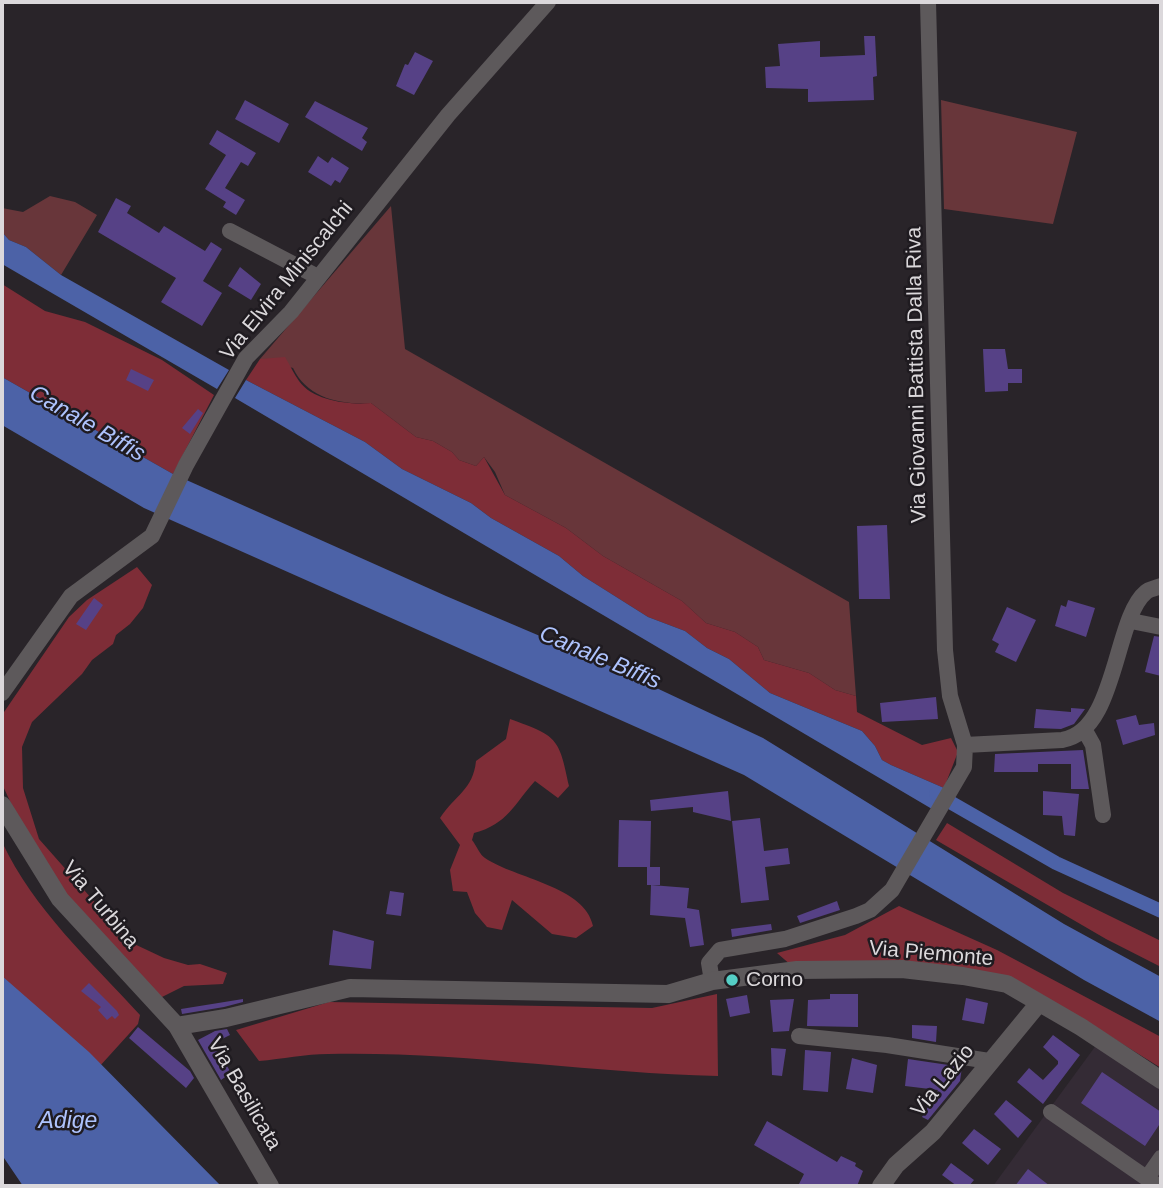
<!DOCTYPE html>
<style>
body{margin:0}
#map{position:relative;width:1163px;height:1188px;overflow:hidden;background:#292429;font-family:Helvetica,sans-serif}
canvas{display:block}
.frame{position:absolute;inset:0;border:4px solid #dbd8db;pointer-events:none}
</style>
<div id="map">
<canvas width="1163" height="1188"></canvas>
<div class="frame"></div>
</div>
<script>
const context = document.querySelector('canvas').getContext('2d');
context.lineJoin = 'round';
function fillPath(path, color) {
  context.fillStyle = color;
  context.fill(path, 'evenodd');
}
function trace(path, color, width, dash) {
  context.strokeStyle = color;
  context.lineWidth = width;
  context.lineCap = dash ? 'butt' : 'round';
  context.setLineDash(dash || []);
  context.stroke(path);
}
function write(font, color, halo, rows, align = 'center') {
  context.font = font + ' Helvetica,sans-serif';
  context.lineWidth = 5;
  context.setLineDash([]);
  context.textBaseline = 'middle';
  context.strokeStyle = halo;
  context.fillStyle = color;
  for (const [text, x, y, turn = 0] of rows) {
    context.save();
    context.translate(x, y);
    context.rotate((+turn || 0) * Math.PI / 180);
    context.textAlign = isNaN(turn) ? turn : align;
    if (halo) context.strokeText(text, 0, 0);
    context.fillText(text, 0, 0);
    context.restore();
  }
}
fillPath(new Path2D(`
 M1097,1044l64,43v99h-168z`), '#342b35');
fillPath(new Path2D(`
 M941,100l136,32 -24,92 -109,-15z
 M50,196l25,6 22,13 -36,60 -35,-28 -17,-7 -7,-8v-24l21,4z
 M391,206l14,143 444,253 7,94 -21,-6 -26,-17 -45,-13 -6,-13 -23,-15 -29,-9 -24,-22 -79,-45 -37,-28 -61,-33 -10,-23 -11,-15 -8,9 -17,-6 -7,-8 -19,-11 -17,-4 -45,-34c-31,2 -64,-5 -78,-35l-33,-9z`), '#68363a');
fillPath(new Path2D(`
 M2,284l43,27 40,11 77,38 52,35 -41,79 -171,-97z
 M285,357c5,8 9,17 14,24 14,20 50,24 72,22l45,34 17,4 19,11 7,8 17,6 8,-9 21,38 61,33 37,28 79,45 24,22 29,9 23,15 6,13 45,13 26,17 21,6 1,16 65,33 29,-7 7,14 -14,36 -53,-23 -9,-5 -7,-14 -13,-15 -92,-38 -41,-34 -22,-11 -22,-17 -37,-14 -65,-41 -24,-20 -68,-38 -20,-15 -69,-34 -37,-27 -119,-62 14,-21z
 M137,567l15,18 -9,23 -13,16 -14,11 -3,9 -21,16 -10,14 -50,48 -10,25 1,41 16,51 91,103 34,16 24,7 12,-1 27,9 -4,11 -39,2 -26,13 -118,-133 -38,-82v-69l67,-98 18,-17z
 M510,719c47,17 49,18 59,67l-11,12 -23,-17c-21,23 -27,43 -61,52l-2,7c4,5 8,15 13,18 31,21 100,28 108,68l-17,12 -24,-4 -40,-34 -10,30 -15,-3 -12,-14 -8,-21 -14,-1 -3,-21 10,-25 -20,-27c15,-23 33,-28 36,-57l30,-22z
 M947,823l116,70 98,48v26l-55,-28 -170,-99z
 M2,842c32,68 88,118 138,173l-2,9 -39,43 -97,-72z
 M899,906l98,44 164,87v31l-82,-51 -72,-38 -215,-13 -15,-13 68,-18z
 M717,994l1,82c-130,-3 -260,-25 -390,-22 -22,0 -46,5 -69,7l-23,-31 93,-28 323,6z`), '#7e2d37');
fillPath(new Path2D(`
 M2,232l7,8 17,7 35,28 168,95 -12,19 -215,-125z
 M2,377l171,97 273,122 155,66 162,76 301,186 97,53v45l-77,-42 -340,-205 -600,-267 -142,-83z
 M246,380l119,62 37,27 69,34 20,15 68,38 24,20 65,41 37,14 22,17 22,11 41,34 92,38 13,15 7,14 9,5 53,23 -12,21 -697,-411z
 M2,976l87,76 132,134h-198l-21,-31z`), '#4c62a7');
trace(new Path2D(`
 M936,794l120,69 105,48`), '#4c62a7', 14);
fillPath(new Path2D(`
 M864,36h11l2,40 -4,1 1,23 -66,2v-13l-42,-1 -1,-21 15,-1 -2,-22 42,-3v16l45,-2z
 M415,52l18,9 -19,34 -18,-9 9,-22 3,1z
 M245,100l44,24 -10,19 -44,-24z
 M315,101l53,27 -6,10 5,4 -5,9 -57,-34z
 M217,130l39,23 -8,13 -7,-4 -16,26 20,12 -9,15 -13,-8 3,-5 -21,-13 21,-34 -17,-11z
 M318,156l10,7 4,-6 17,11 -9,15 -5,-3 -4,6 -23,-14z
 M116,198l15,8 -4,7 32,20 5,-7 41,25 6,-9 11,7 -19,32 19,12 -20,33 -41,-24 15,-24 -78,-46z
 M240,267l21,17 -10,16 -23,-14z
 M983,349h22l3,20h14v14h-14v8l-23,1z
 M131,369l23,11 -6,11 -22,-11z
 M198,409l5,4 -13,21 -8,-6z
 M887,525l3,74h-31l-2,-73z
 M94,598l9,7 -17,25 -10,-6z
 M1068,600l27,8 -9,29 -31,-11 6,-21 5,2z
 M1007,607l29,13 -20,42 -21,-10 4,-8 -7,-4z
 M1154,636l7,1v39l-16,-4z
 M936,697l2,22 -56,3 -2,-19z
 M1071,708l14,1 -11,15 -13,5 -27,-1 2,-19 35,3z
 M1136,715l3,10 15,-2 1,12 -32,10 -7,-25z
 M1083,750l6,39h-18v-25h-33v8h-44l1,-18z
 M728,791l3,30 -38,-9v-5l-42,4 -1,-11z
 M1043,791l36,3 -4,42 -11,-1 -2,-19 -19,-1z
 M760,818l4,33 24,-3 2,16 -25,3 4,33 -28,3 -9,-82z
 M619,820l32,1 -1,46h-32z
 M647,867h13v18h-13z
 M651,885l38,3 -2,20 12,2 5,35 -14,2 -5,-29 -35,-3z
 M390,891l14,2 -3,23 -15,-2z
 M837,901l3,9 -40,13 -3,-7z
 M771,924l1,6 -40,7 -1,-8z
 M333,930l41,11 -3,28 -42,-4z
 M89,983l28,28 2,4 -4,4 -3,-3 -5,4 -9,-10 3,-3 -20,-16z
 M830,994h28v33l-51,-1 1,-26 22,-1z
 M747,995l3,18 -20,4 -4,-18z
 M966,998l22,5 -4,21 -22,-4z
 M243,999v3l-19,5 -42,7 -1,-5z
 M794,999l-5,32 -16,1 -3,-32z
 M912,1025l25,1 -1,16 -24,-4z
 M138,1027l52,44 4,7 -8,10 -57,-50z
 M227,1029l3,6 -16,8 17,30 -10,7 -23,-40 17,-9z
 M1053,1035l27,20 -37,49 -26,-22 12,-14 14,12 15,-16v-3l-15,-14z
 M771,1048l15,1 -4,27 -10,-1z
 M805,1050l26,2 -3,40 -25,-2z
 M852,1058l25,7 -4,28 -27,-4z
 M908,1059l54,8 -2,14 -32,39 -6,-3 16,-27 -33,-4z
 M1102,1072l59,40v10l-16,24 -64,-43z
 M1006,1100l26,21 -14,17 -24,-24z
 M767,1121l70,41 4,-6 15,7 -1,3 8,5 -6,15h-59l6,-12 -50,-29z
 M974,1129l27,20 -13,16 -26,-22z
 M951,1163l23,17 -5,6h-12l-15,-11z
 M1028,1169l22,17h-35z`), '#564186');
trace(new Path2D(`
 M230,231l88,46
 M1131,621l30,6
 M2,693l69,-97 81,-60 34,-71 60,-107 45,-46 157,-197 100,-113
 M1084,729l9,16 10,70
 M965,745l97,-5c55,-8 52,-122 84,-148 3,-3 11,-4 15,-6
 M712,981l-3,-18 11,-13 65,-11 71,-23 14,-6 22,-20 72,-123 1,-22 -15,-49 -5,-46 -17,-648
 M799,1036l88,9 102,16
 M1051,1112l107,74
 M1147,1178l14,-20`), '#5d595b', 16);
trace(new Path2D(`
 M2,805l58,94 117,127 93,160
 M177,1026l49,-8 124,-30 318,6 44,-13 85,-11 105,-1 61,7 44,8 74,43 80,53
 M881,1186l15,-21 37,-33 106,-129`), '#5d595b', 18);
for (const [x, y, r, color] of [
 [732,980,7,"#55cec5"]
]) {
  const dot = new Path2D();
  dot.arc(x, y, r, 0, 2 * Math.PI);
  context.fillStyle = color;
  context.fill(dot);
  trace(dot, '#1f1b20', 2.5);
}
write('21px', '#dbd8db', '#1f1b20', [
 ["Via Elvira Miniscalchi",287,281,-51],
 ["Via Giovanni Battista Dalla Riva",917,375,-91],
 ["Via Turbina",100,905,50],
 ["Via Piemonte",931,954,5],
 ["Via Lazio",943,1081,-51],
 ["Via Basilicata",244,1094,60]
]);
write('21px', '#dbd8db', '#1f1b20', [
 ["Corno",746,980]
], 'left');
write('italic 23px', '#aec3fd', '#1f1b20', [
 ["Canale Biffis",87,424,30],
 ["Canale Biffis",600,658,23],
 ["Adige",68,1122]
]);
</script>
